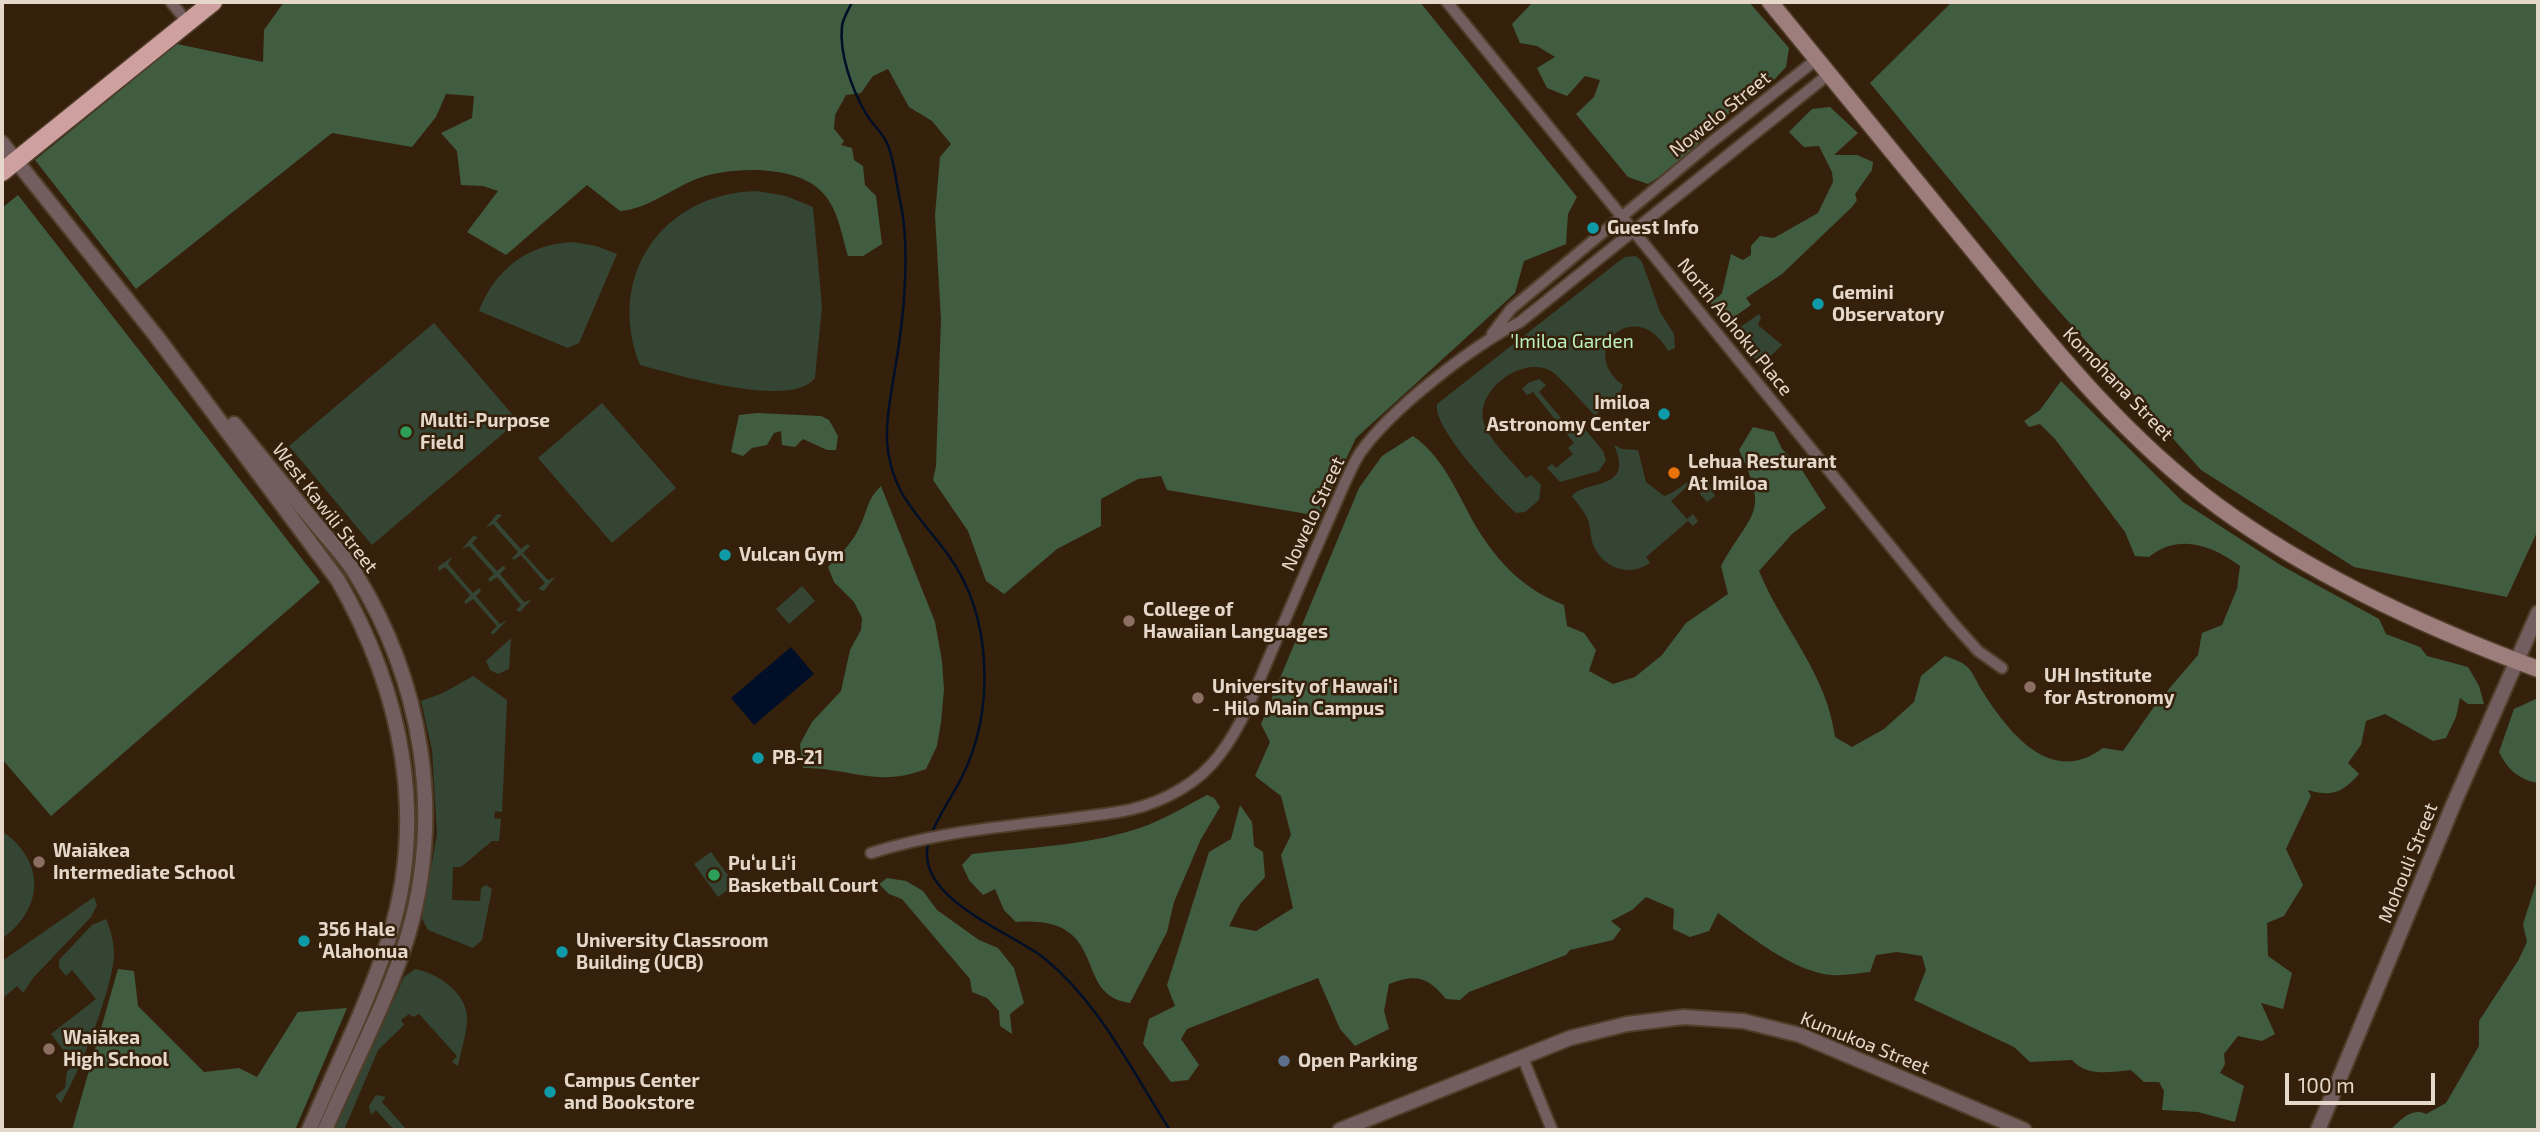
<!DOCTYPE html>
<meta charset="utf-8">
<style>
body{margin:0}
#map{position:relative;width:2540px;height:1132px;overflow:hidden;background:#35210b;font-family:"Exo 2",sans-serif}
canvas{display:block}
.frame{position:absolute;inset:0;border:4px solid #e5d8cb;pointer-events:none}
.scale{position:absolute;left:2285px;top:1073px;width:150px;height:32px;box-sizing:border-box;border:4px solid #e5d8cb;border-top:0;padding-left:9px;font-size:21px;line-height:24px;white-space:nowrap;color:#e5d8cb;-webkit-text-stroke:5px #35210b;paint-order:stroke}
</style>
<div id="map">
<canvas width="2540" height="1132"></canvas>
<div class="frame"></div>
<div class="scale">100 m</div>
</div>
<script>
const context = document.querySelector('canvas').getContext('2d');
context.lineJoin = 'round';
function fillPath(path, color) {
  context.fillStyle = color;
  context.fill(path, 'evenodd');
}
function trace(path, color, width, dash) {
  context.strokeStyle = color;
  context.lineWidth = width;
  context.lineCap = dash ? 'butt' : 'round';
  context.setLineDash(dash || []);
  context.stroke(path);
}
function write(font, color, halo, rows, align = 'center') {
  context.font = font + ' "Exo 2",sans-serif';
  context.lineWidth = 5;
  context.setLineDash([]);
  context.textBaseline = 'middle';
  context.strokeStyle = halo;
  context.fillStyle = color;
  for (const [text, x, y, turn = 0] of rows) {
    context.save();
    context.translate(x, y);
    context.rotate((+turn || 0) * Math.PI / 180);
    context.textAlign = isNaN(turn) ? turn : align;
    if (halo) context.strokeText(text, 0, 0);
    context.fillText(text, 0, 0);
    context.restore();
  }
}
fillPath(new Path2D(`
 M757,191l29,5 27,11 9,100 -7,71c-24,32 -140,-4 -175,-13 -35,-88 22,-172 117,-174z
 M573,242l23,4 21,8 -38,89 -11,5 -89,-37c16,-42 49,-67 94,-69z
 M1636,256l6,6 18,50 14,22 1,14 -7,3c-31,-57 -93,-2 -45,34l-5,13 -16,8 -6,10c-11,-10 -36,-40 -45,-45 -29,-16 -77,20 -67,52 6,19 29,39 42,55l5,-3 10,10 -2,15 -14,12 -9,1c-18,-17 -84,-85 -79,-109l181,-142 7,-5z
 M1759,314l2,3 -3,8 24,20 -22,21 -27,-34z
 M434,323l84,98 -146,124 -83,-99z
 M1539,379l7,6 -7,7 28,33 9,-7 27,33 3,9 -7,11 -39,11 -13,-14 5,-4 4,4 17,-14 -5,-6 6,-5 -41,-51 -6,3 -5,-6 6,-6z
 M602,403l74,85 -64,55 -74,-85z
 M1614,445l8,4 16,1 8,32 18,14c14,-4 21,-15 34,-20l9,4 8,16 -8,6 -16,-19 -20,18 16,18 6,-5 5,7 -5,5 -5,-5 -42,36 4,6c-20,14 -45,6 -56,-16 -4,-9 -3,-18 -6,-27 -3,-8 -11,-17 -16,-24 14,-17 63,-4 42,-51z
 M497,514l5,1 -6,6 25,28 6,-5 3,2 -7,7 25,27 7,-3 -11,14 -6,-2 7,-6 -24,-28 -7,5 -2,-2 6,-6 -25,-28 -7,4z
 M473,536l5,1 -6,6 25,28 6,-5 3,2 -6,6 24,28 8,-3 -12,13 -4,-2 5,-5 -24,-28 -7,5 -2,-3 6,-5 -25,-28 -7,3z
 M452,557l-4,7 25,29 6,-5 2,3 -5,5 24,28 7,-4 -13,14 -4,-1 7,-7 -24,-27 -7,5 -2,-2 6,-7 -25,-28 -6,4 -1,-4z
 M802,586l13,15 -26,23 -13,-15z
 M511,638l-2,31 -11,5 -8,-4 -4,-9z
 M473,676l34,24 -5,112 -7,-1 -1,7 7,1 -2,22h-7l-31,26h-8l-1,33 28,1 1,-13 5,-3 6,4 -10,51 -9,8 -45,-18 -6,-11 15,-85 -5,-84 -11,-49 22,-8z
 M2,831c44,31 42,77 0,108z
 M711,852l24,33 -17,12 -24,-33z
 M94,897l3,8 -6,12 -58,61 -10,15 -6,-7 -15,13v-38z
 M106,919c5,12 8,23 8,37 -3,36 -34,116 -53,147l-6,-7 10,-8 2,-17 8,-6 -24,-31 45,-35 -24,-29 -6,6 -7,-9v-7l33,-35z
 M415,969c23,4 54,25 52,52 -1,15 -6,30 -9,45l-6,-4 5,-6 -38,-42 -6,3 -4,-3 -8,6 3,5 -26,25 -34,80h-10l70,-153z
 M376,1095l10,2 -4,5 25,28h-13l-18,-20 -5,5 -2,-9z`), '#344534');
fillPath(new Path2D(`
 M284,2h1136l157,195 -9,17 -2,30 -42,17 -9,32 -159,145 -37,78 -152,-26 -6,-14 -23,3 -37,20v27l-44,23 -53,45 -18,-13 -18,-50 -35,-51 3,-14 5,-146 -6,-105 5,-58 11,-13 -19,-23 -23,-14 -21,-38 -15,7 -12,17 -15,2 -11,20 -1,14 10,12 -3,4 11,3 2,12 9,6 2,19 11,11 6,48 -19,12h-15c-6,-20 -10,-48 -26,-64 -26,-28 -95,-26 -128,-12 -24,10 -47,29 -74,31l-33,-26 -81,70 -39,-23 31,-41 -15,-5 -22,-1 -4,-34 -16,-18 31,-15 2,-22 -28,-2 -10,23 -24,30 -80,-14 -196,156 -101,-129 142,-116 86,18 1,-32z
 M1533,2h216l40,46 -3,19 -13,14 -58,43 -32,37 -35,23 -20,-7 -52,-63 18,-17 6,-17 -15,-4 -18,20 -20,-8 -10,-20 18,-11 -18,-11 -17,-3 -8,-19z
 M1952,2h586v528l-31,67 -153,-30 -153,-97 -158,-177 -173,-210z
 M1830,107l28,26 -24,22h23l16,7 -1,8 -17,24 2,6 -5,7 -70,67 -36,24 5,7 -24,17 -20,-23 11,-2 4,-4 9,-39 12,6 8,-5v-9l9,-10 14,2 44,-25 15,-31 -1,-10 -13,-26 -15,1 -15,-15 23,-23z
 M18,195l302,387 -269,234 -49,-57v-551z
 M2061,381l122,121 99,64 97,53 7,15 34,13 7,9 41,11 11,19 5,18h-16l-8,-6 -4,19 -10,21 -13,3 -48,-27 -19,7 -5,24 -13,18 11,11c-17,19 -27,23 -51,16l3,6 -25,53 17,36 -19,31 -17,7 1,33 24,17 -9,36 -22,-6 14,31 -13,7 -24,-5 -14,18 1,10 -5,9 24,13 -9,36 -37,-10 -36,-2 2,-19 -5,-9h-15l-13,-12c-21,2 -44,7 -59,-10l-42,2 -16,-15 -100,-47 12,-30 -4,-14 -25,-4 -21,3 -6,17c-12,1 -26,4 -38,3 -37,-2 -85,-41 -114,-62l-9,18 -19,6 -17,-8 1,-20 -28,-12 -14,13 -21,11 10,8 -8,11 -43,10 -4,5 -97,37 -9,8 -14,-1c-19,-23 -30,-25 -57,-15l-5,27 5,18 -34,17 -15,-17 -22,-51 -131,51 -6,10 18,26 -11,15 -17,2 -28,-38 6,-25 26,-13 -8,-21 42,-133 22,-13 9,-34 12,17 2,24 9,6 2,25 -24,26 -12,23 27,5 37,-23 -12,-53 10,-20 -10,-39 -26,-20 15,-34 -9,-18 98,-236 23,-32 31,-20c32,22 45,60 64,92 22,36 48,62 87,77l3,21 17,7 12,17 -7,21 24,13 22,-7 27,-22 24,-32 42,-29 -7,-28c31,-56 49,-50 18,-116l14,-23 21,5 8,17 18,18 26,41 -34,26 -33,37c24,58 68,103 76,166l17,10 32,-18 30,-27 7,-26 24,-20c6,2 15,5 20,9 8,5 12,19 18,27 26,41 68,95 120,56l20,3 33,-47 42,-49 4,-22 20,-8 15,-36 3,-23c-28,-21 -62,-33 -91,-9l-14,-1 -10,-24 -70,-93 -15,-15 -11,3 -5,-6 16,-11z
 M757,413l64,3 8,4 9,16 -2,14h-9l-24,-11 -8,8 -13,-2 -1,-14 -7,2 -7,12 -15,3 -9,8 -12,-4 8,-37z
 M881,486l54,136 7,39 2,29 -3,32 -4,24 -11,23c-49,19 -74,-1 -123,-1l-3,-24 12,-22 29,-31 9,-41 11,-20 1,-12 -8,-16 -20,-20 -6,-15c12,-13 25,-24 32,-41 9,-18 6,-25 21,-40z
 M2538,698v85c-19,-3 -31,-14 -39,-31l15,-43z
 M1207,795l7,3 6,9 -19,32 -27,63 -7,30 -37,71c-60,-8 -17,-88 -114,-81l-12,-12 -9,-21 -12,6 -14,-15 -7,-15 10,-11c59,-7 120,-8 176,-29 20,-8 40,-20 59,-30z
 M2538,877v253h-148c11,-10 21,-23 36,-16l20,-11 33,-57v-25l39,-60 9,-19 -4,-18z
 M887,878l19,3 17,10 14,19 42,30 19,8 16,20 10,35 -14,11 2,20 -12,-8 -1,-15 -12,-13 -15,-6 -2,-13 -68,-80 -13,-5 -10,-10z
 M118,969l16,2 4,35 66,66 35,-4 18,9 41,-65 49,-4 -52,122h-223z`), '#405d41');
fillPath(new Path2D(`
 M791,647l23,27 -60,51 -23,-27z`), '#000f27');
trace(new Path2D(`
 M852,2c-3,7 -9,16 -10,24 -3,28 10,63 23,86 6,11 17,20 22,31 8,18 9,42 14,62 9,45 3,112 -5,158 -4,26 -10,53 -9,79 4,53 33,74 62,114 44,62 46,156 12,223 -10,19 -22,35 -30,56
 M929,841c-18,56 82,91 115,117 55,44 89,115 126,172`), '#000f27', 2.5);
const minor = new Path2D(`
 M171,2l17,21
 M1447,2l506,621 25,28 24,17
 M1492,334l19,-25 198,-165 108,-85
 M871,853c80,-26 165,-28 247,-41 33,-5 70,-22 93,-47 30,-33 44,-76 62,-117 23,-54 46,-107 70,-161 5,-11 10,-23 17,-34 31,-44 112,-107 160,-131l309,-248
 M1522,1056l30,74`);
const tertiary = new Path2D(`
 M2,143l155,194 181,243c63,110 90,235 51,358 -21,65 -53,129 -80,192
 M234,424c27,33 54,66 81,99 13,16 29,32 40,50 67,108 89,240 53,362 -19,63 -57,134 -83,195
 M1340,1130l230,-92 57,-14 57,-7 59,4 57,14 224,95
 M2318,1130l136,-327 84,-190`);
const secondary = new Path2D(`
 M1770,2c67,82 134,164 201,246 76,93 150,187 248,259 96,70 208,121 319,162`);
const trunk = new Path2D(`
 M2,172l211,-170`);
trace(minor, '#513e2a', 14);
trace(tertiary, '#513e2a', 18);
trace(secondary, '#513e2a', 19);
trace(trunk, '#513e2a', 21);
trace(minor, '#725e5e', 10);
trace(tertiary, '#725e5e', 14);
trace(secondary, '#9d7e7d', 16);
trace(trunk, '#cea1a0', 18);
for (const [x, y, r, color] of [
 [1593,228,7,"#0f9aa8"],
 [1818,304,7,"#0f9aa8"],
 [1664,414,7,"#0f9aa8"],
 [406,432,7,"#2e9e5b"],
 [1674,473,7,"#e8710a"],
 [725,555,7,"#0f9aa8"],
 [1129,621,7,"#8d6e63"],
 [2030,687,7,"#8d6e63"],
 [1198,698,7,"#8d6e63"],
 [758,758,7,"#0f9aa8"],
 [39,862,7,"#8d6e63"],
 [714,875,7,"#2e9e5b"],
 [304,941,7,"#0f9aa8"],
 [562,952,7,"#0f9aa8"],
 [49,1049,7,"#8d6e63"],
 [1284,1061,7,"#5c6f8a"],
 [550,1092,7,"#0f9aa8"]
]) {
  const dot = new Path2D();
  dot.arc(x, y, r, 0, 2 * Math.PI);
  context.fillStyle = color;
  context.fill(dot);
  trace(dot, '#35210b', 2.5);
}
write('19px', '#e5d8cb', '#35210b', [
 ["Nowelo Street",1720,114,-39],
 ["North Aohoku Place",1735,327,51],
 ["Komohana Street",2118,384,46],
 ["West Kawili Street",325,508,52],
 ["Nowelo Street",1313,514,-65],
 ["Mohouli Street",2408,863,-68],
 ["Kumukoa Street",1865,1043,22]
]);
write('bold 19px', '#e5d8cb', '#35210b', [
 ["Guest Info",1607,228],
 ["Gemini",1832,293],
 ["Observatory",1832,315],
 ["Imiloa",1650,403,"right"],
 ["Astronomy Center",1650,425,"right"],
 ["Multi-Purpose",420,421],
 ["Field",420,443],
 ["Lehua Resturant",1688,462],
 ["At Imiloa",1688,484],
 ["Vulcan Gym",739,555],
 ["College of",1143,610],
 ["Hawaiian Languages",1143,632],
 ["UH Institute",2044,676],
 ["for Astronomy",2044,698],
 ["University of Hawaiʻi",1212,687],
 ["- Hilo Main Campus",1212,709],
 ["PB-21",772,758],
 ["Waiākea",53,851],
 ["Intermediate School",53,873],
 ["Puʻu Liʻi",728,864],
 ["Basketball Court",728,886],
 ["356 Hale",318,930],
 ["ʻAlahonua",318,952],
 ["University Classroom",576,941],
 ["Building (UCB)",576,963],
 ["Waiākea",63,1038],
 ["High School",63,1060],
 ["Open Parking",1298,1061],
 ["Campus Center",564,1081],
 ["and Bookstore",564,1103]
], 'left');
write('19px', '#bcf1bd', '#35210b', [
 ["'Imiloa Garden",1572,342]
]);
</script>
